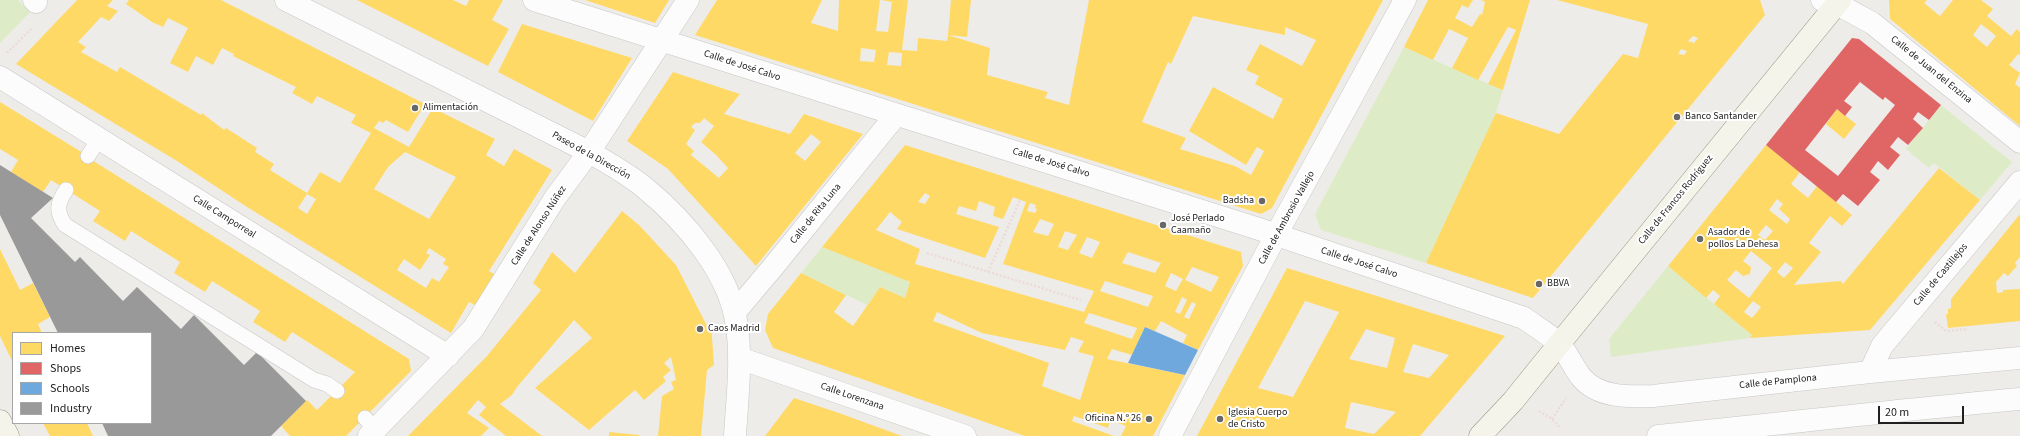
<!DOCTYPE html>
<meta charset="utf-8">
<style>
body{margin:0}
#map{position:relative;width:2020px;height:436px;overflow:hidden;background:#eeece9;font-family:"Source Sans 3",sans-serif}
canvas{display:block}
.legend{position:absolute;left:12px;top:332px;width:140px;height:92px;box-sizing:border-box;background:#fff;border:1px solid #a6a6a6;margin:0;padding:5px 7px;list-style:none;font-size:12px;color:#202020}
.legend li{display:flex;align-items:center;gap:8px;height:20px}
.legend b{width:20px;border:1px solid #a6a6a6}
.scale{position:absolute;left:1878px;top:406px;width:86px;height:18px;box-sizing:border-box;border:2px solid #202020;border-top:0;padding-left:5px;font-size:12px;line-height:14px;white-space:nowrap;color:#202020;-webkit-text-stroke:3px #fff;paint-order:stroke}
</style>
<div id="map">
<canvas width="2020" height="436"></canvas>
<ul class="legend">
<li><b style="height:11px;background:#ffd966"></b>Homes</li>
<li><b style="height:11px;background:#e06666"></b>Shops</li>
<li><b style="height:11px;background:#6fa8dc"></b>Schools</li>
<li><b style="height:11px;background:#999"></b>Industry</li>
</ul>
<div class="scale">20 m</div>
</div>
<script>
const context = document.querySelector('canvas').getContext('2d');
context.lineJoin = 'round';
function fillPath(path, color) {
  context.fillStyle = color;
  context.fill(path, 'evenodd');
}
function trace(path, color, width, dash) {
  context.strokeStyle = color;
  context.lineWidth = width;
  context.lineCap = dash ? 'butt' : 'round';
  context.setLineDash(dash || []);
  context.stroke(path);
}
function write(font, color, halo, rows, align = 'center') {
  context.font = font + ' "Source Sans 3",sans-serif';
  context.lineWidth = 4;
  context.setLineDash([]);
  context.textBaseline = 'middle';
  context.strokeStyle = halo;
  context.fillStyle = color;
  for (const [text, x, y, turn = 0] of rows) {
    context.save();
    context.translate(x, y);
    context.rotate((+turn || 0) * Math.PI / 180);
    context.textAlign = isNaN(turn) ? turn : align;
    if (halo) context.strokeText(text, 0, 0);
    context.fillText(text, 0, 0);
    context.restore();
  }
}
fillPath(new Path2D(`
 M0,0h18l12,12 -30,31z
 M1404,47l99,43 -9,29 -68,144 -105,-33 -6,-16z
 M1941,105l71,57 -32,38 -46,-37 -5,5 -23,-19z
 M822,247l88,35 -5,16 -25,-11 -13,18 -66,-32z
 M1668,266l84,69 -2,3 -139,19 -2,-18z`), '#ddecc6');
fillPath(new Path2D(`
 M77,0h36l-6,6 11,5 -9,10 -8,-4 -23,25 8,5 -5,5 36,20 3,-5 81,48 1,-2 22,17 2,-2 31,20 -2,4 19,12 -4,6 37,23 13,-21 20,11 31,-50 -20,-10 5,-8 -39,-19 -5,8 -20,-11 4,-6 -63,-31 1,-2 -12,-6 -9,17 -17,-9 -8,16 -18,-9 18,-35 -20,-10 -5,9 -11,-5 -26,-18 3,-4h92l204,104 -17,28 -22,-12 -3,3 -4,-2 -5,7 35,19 24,-39 62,31 -9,16 18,11 10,-17 38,21 -63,101 5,3 -5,9 -14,22 -6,-3 -18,31 -204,-126 -70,-46 -161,-97zM405,152l51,25 -27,42 -55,-30 14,-22zM307,194l9,5 -9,15 -9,-6zM429,248l17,11 -3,5 6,3 -10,15 -7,-4 -6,10 -29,-18 7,-11 16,11 10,-15 -4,-2z
 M357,0h96l13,6 3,-6h34l-11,20 17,9 -21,37z
 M585,0h84l-14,23z
 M717,0h105l-11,23 27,8 1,-31h41l-4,31 12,1 4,-30 -11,-2h27l-6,50 15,1 1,-13 29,3 1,-6 42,13 -3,27 61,17 -3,6 24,7 20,-105h294l-111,208 -11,6 -566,-179zM1193,16l92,19v-8l31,13 -14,26 -42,-22 -14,26 13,6 -4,8 28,15 -10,20 -60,-32 -24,44 57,34 11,-18 7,4 -13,24 -16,-9 -55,-17 6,-11 -44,-16 26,-60 3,2zM861,48l15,2 -2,12 -14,-1zM889,52l13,1 -1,13 -14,-1z
 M951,0h20l-4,37 -19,-2z
 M1428,0h45l-5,8 -6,-3 -7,13 17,9 8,-13 2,1 3,-13 -4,-2h49l-27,90 -15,-6 28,-54 -8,-3 -30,53 -26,-12 16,-30 -19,-9 -16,31 -29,-13z
 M1557,0h203l5,15 -232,283 -107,-35 70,-150 63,21 64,-80 15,4 10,-34zM1693,36l5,2 -4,5 -6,-2zM1681,49l6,2 -3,4 -6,-1z
 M1889,0h38l-3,3 16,13 13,-16h28l12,9 -6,7 24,20 6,-7 3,3v23l-2,-1 -9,11 11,8 -5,11 5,4v38l-130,-107zM1981,24l15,12 -9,11 -14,-12z
 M522,24l110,34 -39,63 -95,-49z
 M673,72l67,22 -16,20 66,20 14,-20 59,20 -107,132 -88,-97 -41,-28zM704,118l10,8 -13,16 15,13 12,13 -9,10 -28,-23 3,-4 -8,-7 9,-14 -4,-3 4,-4h5zM811,134l10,8 -16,19 -10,-8z
 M0,102l88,54 7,6 314,197 2,12 -65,65h-56l-9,-10 26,-26 10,10 38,-38 -63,-40 -7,10 -32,-20 7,-11 -48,-30 -7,11 -31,-19 6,-11 -49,-31 -6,10 -32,-20 7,-10 -49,-31 -8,12 -32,-20 7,-12 -18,-11z
 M1837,109l19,15 -12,15 -18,-15z
 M905,145l336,107 2,14 -45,84 -15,-7 4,-8 -26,-14 -6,10 -10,-4 -13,28 -20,-6 -5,10 78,16 -32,61h-32l5,-10 -16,-6 -2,8 -34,-12 -2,5 42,15h-89l-252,-88 -8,-18 3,-16 33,-41 45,22 -12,17 19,14 27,-39 25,11 5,-16 -88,-35zM925,193l5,3 -5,8 -7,-2zM1013,197l13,5 -23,62 91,27 -10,21 -169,-48 5,-15 -44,-19 14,-18 12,10 -5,7 88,29 14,-31 -43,-13 3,-8 17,5 3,-10 16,6 -2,9 10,3zM1030,203l6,2 -1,3 2,1 -2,4 -8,-2zM1040,219l14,5 -6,12 -15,-4zM1065,231l12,4 -9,15 -10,-3zM1087,237l13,5 -8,16 -13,-5zM1128,252l33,11 -6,10 -33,-10zM1192,267l27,10 -8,15 -26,-12zM1171,273l12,6 -7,12 -11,-5zM1105,281l48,15 -5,11 -48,-16zM1182,297l5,3 -7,14 -5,-2zM1192,302l4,2 -7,15 -5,-2zM937,312l45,21 83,17 6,-13 13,4 -6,11 16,4 -14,44 -38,-14 7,-23 -116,-42zM1089,313l48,15 -5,11 -48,-16z
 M1766,145l34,27 -9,12 17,14 9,-12 35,29 -10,11 -12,-10 -21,27 12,9 -27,33 47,-4 2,3 96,-116 41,32 -110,130 -120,8 2,-3 -38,-31 6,-8 -7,-6 -7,8 -38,-32zM1777,199l6,5 -4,5 11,10 -3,5 -18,-14zM1766,225l7,6 -8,9 -7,-5zM1751,251l21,17 -23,30 -22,-18 9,-10 7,6 7,-2 1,-7 -8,-6zM1785,262l8,6 -9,10 -7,-6zM1753,301l8,6 -9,11 -8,-6z
 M622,211l17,14 37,40 31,61 4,-3 3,42 -7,5 -6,66h-43l4,-40 12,-7 -3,-7 5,-2 -5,-23 -7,6 7,7 -8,7 3,4 -22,19 -9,-10 -46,40 -54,-42 57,-50 -18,-18 -57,67 -5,8 -12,9 42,32h-36l-27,-21 7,-8 -8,-7 -11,13 22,15 -8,8h-73l79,-80 54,-66 -8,-7 19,-31 23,21z
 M2020,214v43l-5,6 2,3 -9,10 -4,-3 -8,9 1,11 6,-1v-2l17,-1v32l-72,7 -2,-14h2v-5l3,-1v-9z
 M0,249l20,41 13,-7 17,34 -12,7 4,9h-29v30l-13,-27z
 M1287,268l151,47 67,21 -85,100h-223zM1305,301l34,11 -46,85 -35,-9zM1366,329l29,9 -8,30 -38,-9zM1413,344l36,11 -20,23 -26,-6zM1351,402l45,10 -22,22 -29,-6z
 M794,398l45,15 63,23h-137z
 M43,423h44l6,13h-43z
 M609,432l30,3v1h-30z`), '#ffd966');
fillPath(new Path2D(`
 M1852,38l7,1 82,66 -12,15 -11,-8 -5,7 10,9 -15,17 -10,-8 -8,10 10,8 -12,15 -10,-9 -8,11 10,8 -22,26 -15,-12 -7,8 -70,-57zM1860,82l23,18 2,-3 10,8 -57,71 -33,-26 32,-41 8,7 7,-9 -8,-6z`), '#e06666');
fillPath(new Path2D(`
 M1145,327l53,23 -13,25 -57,-12z`), '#6fa8dc');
fillPath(new Path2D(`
 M0,165l53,33 -22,20 44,44 5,-5 43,44 14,-14 44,42 13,-14 50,50 13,-13 49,49 -35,35h-163l-6,-13h49v-90h-93l-58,-118z`), '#999');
const lane = new Path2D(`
 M88,156l11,-17
 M66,190c-9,13 -10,22 -1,35l249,155 13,4 10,7
 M365,418l10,11`);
const street = new Path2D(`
 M34,0l2,2
 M286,0l303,152c19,11 39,22 56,36 40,33 86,86 92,139 5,35 0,73 -2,109
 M534,0l725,229 265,89c11,8 25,16 35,26 9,9 14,23 22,33 17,21 48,20 72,19l217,-24 150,-14
 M1822,0l15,4 35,19 148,119
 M0,77l448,279
 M735,312l38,-45 123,-152
 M739,358l226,78
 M1870,372l12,-26 9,-11 129,-153
 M369,436l104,-107 82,-131 34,-46 99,-152
 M1170,436l106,-201 129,-235
 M1658,436c121,-12 241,-26 362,-37`);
const secondary = new Path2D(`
 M0,421l8,15
 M1480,436l33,-35 46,-57 281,-344`);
trace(lane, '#c7c6c5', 16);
trace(street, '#c7c6c5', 23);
trace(secondary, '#999880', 23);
trace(new Path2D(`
 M7,53l25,-25
 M927,253l154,47
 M988,272l32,-72
 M1935,322l11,9 22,-2
 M1539,411l13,8 8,9
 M1552,419l14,-21`), '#ecdad9', 2.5, [2, 2]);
trace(lane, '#fcfcfc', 15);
trace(street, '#fcfcfc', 22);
trace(secondary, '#f4f4eb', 22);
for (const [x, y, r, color] of [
 [415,108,4,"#686766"],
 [1677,117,4,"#686766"],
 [1262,201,4,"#686766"],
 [1163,225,4,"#686766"],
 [1700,239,4,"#686766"],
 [1539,284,4,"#686766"],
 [700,329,4,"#686766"],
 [1149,419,4,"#686766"],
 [1220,419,4,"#686766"]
]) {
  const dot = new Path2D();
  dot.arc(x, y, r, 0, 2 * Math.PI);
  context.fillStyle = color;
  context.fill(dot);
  trace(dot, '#fff', 1.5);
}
write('10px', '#202020', '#fff', [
 ["Calle de José Calvo",742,66,18],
 ["Calle de Juan del Enzina",1931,70,39],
 ["Paseo de la Dirección",591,156,29],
 ["Calle de José Calvo",1051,163,17],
 ["Calle de Francos Rodríguez",1676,200,-51],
 ["Calle de Rita Luna",816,214,-51],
 ["Calle Camporreal",224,217,32],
 ["Calle de Ambrosio Vallejo",1287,218,-61],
 ["Calle de Alonso Núñez",539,226,-57],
 ["Calle de José Calvo",1359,263,18],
 ["Calle de Castillejos",1941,275,-50],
 ["Calle de Pamplona",1778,382,-6],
 ["Calle Lorenzana",852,397,19]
]);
write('10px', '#202020', '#fff', [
 ["Alimentación",423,108],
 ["Banco Santander",1685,117],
 ["Badsha",1254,201,"right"],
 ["José Perlado",1171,219],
 ["Caamaño",1171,231],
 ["Asador de",1708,233],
 ["pollos La Dehesa",1708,245],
 ["BBVA",1547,284],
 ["Caos Madrid",708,329],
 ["Iglesia Cuerpo",1228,413],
 ["de Cristo",1228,425],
 ["Oficina N.º 26",1141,419,"right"]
], 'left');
</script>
